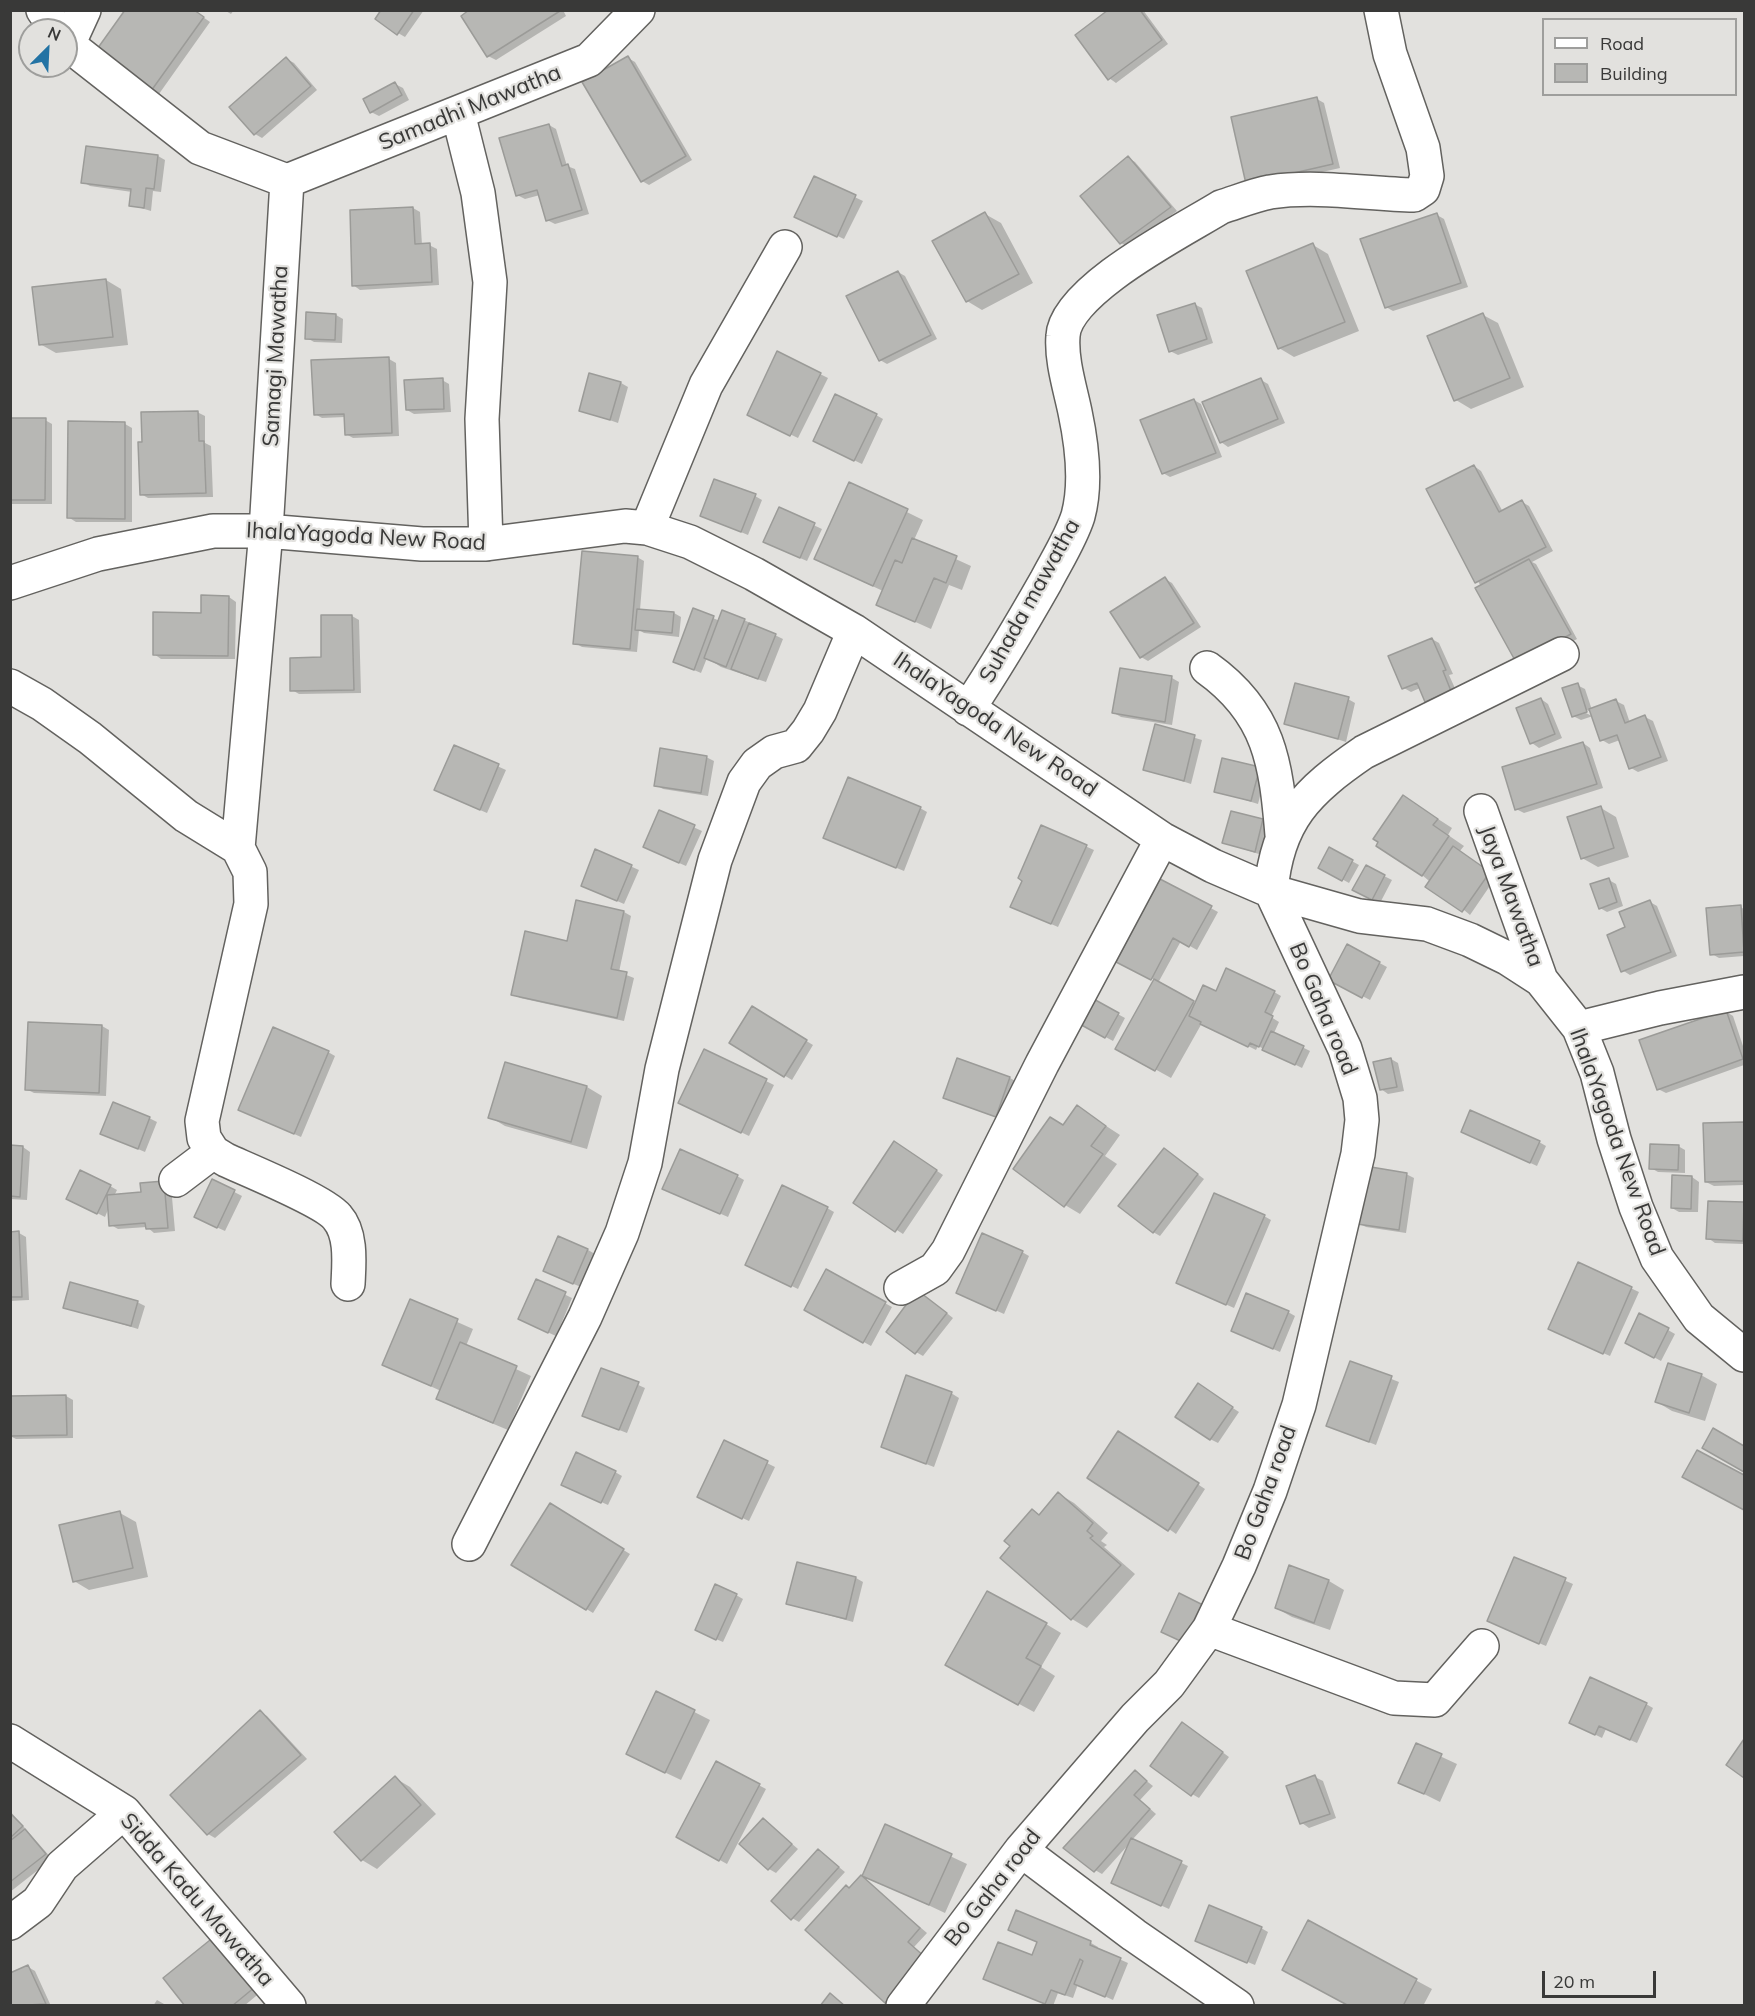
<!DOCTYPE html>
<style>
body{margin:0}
#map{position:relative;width:1755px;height:2016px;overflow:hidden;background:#e2e1de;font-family:Mulish,sans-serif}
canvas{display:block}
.frame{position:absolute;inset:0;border:12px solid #393938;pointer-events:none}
.legend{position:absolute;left:1542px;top:18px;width:195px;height:78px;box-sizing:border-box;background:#e2e1de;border:2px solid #9e9e9c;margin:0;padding:8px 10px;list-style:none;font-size:18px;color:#393938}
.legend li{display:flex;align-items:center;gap:12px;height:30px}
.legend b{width:30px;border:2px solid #9e9e9c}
.north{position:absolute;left:18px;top:18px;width:60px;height:60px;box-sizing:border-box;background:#e2e1de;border:2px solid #9e9e9c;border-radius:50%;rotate:24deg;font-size:16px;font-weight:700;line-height:24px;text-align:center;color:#393938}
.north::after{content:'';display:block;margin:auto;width:21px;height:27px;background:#2373a4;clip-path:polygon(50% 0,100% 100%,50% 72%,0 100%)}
.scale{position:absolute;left:1542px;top:1971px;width:114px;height:27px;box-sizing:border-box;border:3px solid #393938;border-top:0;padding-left:8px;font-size:18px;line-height:21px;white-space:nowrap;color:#393938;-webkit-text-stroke:4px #e2e1de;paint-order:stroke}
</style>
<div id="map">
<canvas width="1755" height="2016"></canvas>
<div class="frame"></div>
<ul class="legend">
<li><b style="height:8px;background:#fff"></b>Road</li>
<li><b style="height:16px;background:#b7b7b4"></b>Building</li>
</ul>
<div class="north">N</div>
<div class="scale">20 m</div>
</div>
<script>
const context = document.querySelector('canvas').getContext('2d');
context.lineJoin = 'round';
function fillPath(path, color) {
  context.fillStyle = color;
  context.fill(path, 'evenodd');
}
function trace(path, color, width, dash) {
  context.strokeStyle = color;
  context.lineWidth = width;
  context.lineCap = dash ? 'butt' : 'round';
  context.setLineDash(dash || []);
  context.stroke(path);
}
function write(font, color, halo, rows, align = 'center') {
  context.font = font + ' Mulish,sans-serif';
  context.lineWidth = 4.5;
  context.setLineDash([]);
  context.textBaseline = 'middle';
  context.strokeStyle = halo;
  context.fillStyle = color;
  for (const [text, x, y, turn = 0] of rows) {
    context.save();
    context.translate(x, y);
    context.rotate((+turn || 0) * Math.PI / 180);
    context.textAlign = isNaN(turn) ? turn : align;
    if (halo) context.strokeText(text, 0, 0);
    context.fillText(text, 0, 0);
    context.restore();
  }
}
fillPath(new Path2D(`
 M127,10h66l17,12 -56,79z
 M224,10h10l-3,4z
 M383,10h41l-19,27 -7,-4z
 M471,10h92l3,6 -70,44 -8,-4z
 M1111,10h32l25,34 -52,39 -7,-5z
 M628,58l7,4 57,98 -43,25 -7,-4z
 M287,59l7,4 23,27 -55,48 -7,-4z
 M395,84l8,4 6,12 -30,16 -8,-4z
 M1317,99l7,4 16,65 -85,19z
 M549,125l7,4 11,37 8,3 14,45 -34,10 -8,-4 -7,-25 -15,4 -8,-4z
 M158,156l7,4 -4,32 -8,-1 -2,20 -20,-6 1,-13 -42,-6 -7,-4z
 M1128,158l7,4 42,49 -49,36 -7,-4z
 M814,178l49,23 -19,38 -41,-19z
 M413,208l7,4 2,33h7l8,4 2,36 -79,5 -7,-5z
 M985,214l16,9 32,60 -51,27 -15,-9z
 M1437,215l7,4 24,68 -75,24 -7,-4z
 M1313,245l15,9 31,77 -65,26 -15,-9z
 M898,272l7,4 32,63 -50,25 -7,-4z
 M106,280l15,9 7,56 -72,8 -16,-9z
 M1194,304l8,4 11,35 -35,12 -8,-4z
 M336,315l7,4 -1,24 -28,-1 -7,-4z
 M1483,315l15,8 26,64 -53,22 -15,-9z
 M778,353l50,25 -30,60 -42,-20z
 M389,359l7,4 3,73 -46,2 -7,-4 -1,-17 -23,1 -7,-4 -2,-52z
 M442,380l7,4 2,28 -37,2 -7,-4z
 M1261,380l7,4 17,39 -57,24 -7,-5z
 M621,383l7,4 -10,36 -37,-13z
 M1194,400l7,4 21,53 -52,20 -7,-4z
 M197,412l8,4v27l6,3 2,51 -65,1 -7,-4z
 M876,415l7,4 -21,45 -40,-19z
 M10,419l35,1 7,4v80h-42z
 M125,424l7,4v94h-56l-8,-5z
 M1474,466l7,5 22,41 19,-10 7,4 24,45 -21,11 4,2 41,75 -52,28 -97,-177z
 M850,484l73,36 -9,20 57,26 -9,24 -13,-5 -18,44 -53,-24 5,-14 -52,-24z
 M755,496l7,4 -14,35 -46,-19z
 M779,509l43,20 -15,32 -35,-15z
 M637,557l7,4 -4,49 34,3 7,4 -2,20 -35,-4 -5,-3 -2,22 -55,-5 -7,-4z
 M1165,579l7,4 29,44 -53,34 -7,-4z
 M229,597l7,5 -1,57h-74l-7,-5 48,-40z
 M694,610l26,11 24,-1 39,19 -17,43 -45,-15 -14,-9 -6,15 -19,-8z
 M352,616l7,4 2,73 -62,1 -7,-4 30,-31z
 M1432,639l7,4 14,31 -4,1 9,20 -25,11 -7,-5 -6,-13 -9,4 -7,-4z
 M1172,678l7,4 -7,43 -51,-8 -7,-4z
 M1577,685l8,4 7,21 24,-9 8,4 6,18 15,-6 8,4 15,40 -30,11 -7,-4 -11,-28 -11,4 -7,-4 -9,-24 -12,4 -8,-4zM1582,707l10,6v3l-12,-6z
 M1348,699l7,4 -9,39 -60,-19z
 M1541,699l7,5 14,34 -23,10 -7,-5 -14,-34z
 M1156,726l46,14 -11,44 -46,-15z
 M1583,743l7,5 13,40 -79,25 -8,-4z
 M455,747l51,23 -19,43 -44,-19z
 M706,757l8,4 -6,35 -45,-7 -7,-4z
 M1223,759l43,14 -8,31 -42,-13z
 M1404,797l48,31 -4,7 16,11 -5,6 37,25 -26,38 -48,-40z
 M920,808l7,4 -23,59 -79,-33z
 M1601,808l15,9 13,40 -31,10 -16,-9z
 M660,812l42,19 -16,35 -34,-15z
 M1232,813l38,12 -8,30 -38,-12z
 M1042,827l52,23 -36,77 -39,-17 5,-30z
 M1330,849l29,16 -10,18 -29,-16z
 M596,851l43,19 -15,34 -34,-15z
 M1366,867l26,13 -12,23 -19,-9z
 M1609,880l7,4 7,22 -16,6 -7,-4z
 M1161,881l57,31 -21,38 -16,-9 -23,42 38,21 21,-11 57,-1 7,4 -10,21 8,5 -5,11 36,18 -8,17 -44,-22 -2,4 -54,-27 -31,55 -54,-30 38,-68 -37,-19z
 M1650,902l7,4 20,50 -47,19 -8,-5 5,-42z
 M1740,907l4,2v47l-25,2 -7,-4z
 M624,912l7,4 -12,56 15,6 -10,43 -104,-23 -7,-4 55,-52z
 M1348,946l39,21 -17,33 -40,-21z
 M1090,999l35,19 -12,23 -35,-19z
 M752,1008l61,37 -21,35 -61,-37z
 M1725,1011l8,5 11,33v16l-78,28 -8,-4z
 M102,1026l7,4 -3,66 -72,-3 -8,-4z
 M705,1051l69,34 -25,51 -62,-30z
 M328,1052l7,4 -34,81 -61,-27z
 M1391,1059l7,4 6,28 -16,3 -7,-5z
 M506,1064l81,23 15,9 -15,53 -82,-23 -15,-9z
 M1010,1078l7,4 -14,38 -58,-22z
 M1077,1107l43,28 -15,21 12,8 -37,50 -15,-9z
 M149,1118l8,4 -12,30 -43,-18z
 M1744,1123v62l-30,1 -8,-4 -2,-58z
 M1470,1135l69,7 7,4 -9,20z
 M10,1146l13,1 7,5 -3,48 -17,-1z
 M1678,1146l7,4v23l-27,-1 -7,-4z
 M902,1147l41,28 -40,59 -48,-31z
 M1171,1154l33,25 -44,57 -7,-4z
 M1406,1174l8,4 -8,55 -40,-6 -8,-4z
 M737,1176l7,4 -16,37 -64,-28z
 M1692,1177l7,5 -1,30h-19l-7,-4z
 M213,1181l29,15 -17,35 -22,-10z
 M110,1186l7,4 -3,6 29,-2 28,-8 4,45 -21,2 -7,-6 -29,2 -7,-4 -2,-18 -4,10 -30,-15z
 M1744,1204v40l-29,-1 -7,-5z
 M827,1208l7,4 -36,77 -44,-21z
 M1264,1216l7,4 -37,88 -49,-22z
 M10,1233h9l7,4 3,63 -19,1z
 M588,1250l7,4 -14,33 -29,-12z
 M1022,1252l7,4 -25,58 -47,-21z
 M1579,1264l60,28 -29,64 -53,-23z
 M827,1271l65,36 -21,39 -65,-36z
 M537,1281l35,17 -16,38 -29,-13z
 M925,1296l28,22 -30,38 -7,-4z
 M410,1301l63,28 -7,17 65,30 -23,54 -55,-23 -15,-9 3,-7 -57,-26z
 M137,1302l8,4 -7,23 -73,-22z
 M1288,1312l7,4 -15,36 -47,-21z
 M1668,1330l7,4 -14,27 -35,-19z
 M1351,1363l48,19 -23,63 -48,-19z
 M602,1369l43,19 -18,45 -36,-14z
 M1701,1375l16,9 -12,37 -33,-10 -15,-9z
 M1205,1390l34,22 -21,31 -8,-4z
 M951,1393l8,5 -25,69 -45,-17z
 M66,1396l7,4v38l-57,1 -6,-3v-38z
 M1126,1437l79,52 -29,45 -7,-5z
 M724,1442l51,25 -26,54 -43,-20z
 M615,1472l7,4 -14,29 -38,-17z
 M1059,1494l15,9 34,30 -7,8 6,4 -3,2 31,27 -48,54 -15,-9 -69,-61z
 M550,1505l80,49 -37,59 -80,-49z
 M120,1513l16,9 12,55 -59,13 -15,-9z
 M1515,1559l58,25 -27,62 -50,-21z
 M856,1578l7,4 -10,40 -65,-18z
 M1329,1581l15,9 -14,40 -38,-13 -16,-9z
 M736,1595l7,4 -20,43 -19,-8z
 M1046,1624l15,9 -20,34 14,9 -21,36 -72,-39z
 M657,1693l53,27 -29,60 -38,-18z
 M1646,1704l7,4 -16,35 -31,-14 -4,9 -24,-12z
 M260,1712l7,4 40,43 -92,79 -7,-4z
 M1190,1728l39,29 -30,41 -7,-4z
 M1416,1745l41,19 -17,38 -40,-20z
 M717,1763l49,26 -39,75 -49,-27z
 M1135,1772l18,14 -13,14 16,14 -24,26 56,26 -19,43 -49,-22 10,-44 -28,31 -7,-4z
 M1315,1777l8,4 13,37 -27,10 -7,-5z
 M395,1778l15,9 26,27 -59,55 -15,-9z
 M10,1811l42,48 -42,33z
 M764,1820l34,29 -22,24 -7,-4z
 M886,1826l81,38 -22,49 -81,-38z
 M819,1851l26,21 -46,50 -7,-4z
 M861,1877l66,56 -13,14 18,16 -39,42 -7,-4 -36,-112z
 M1017,1912l74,31 7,4 -1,2 31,14 -15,37 -35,-16 -5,14 -15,-5 -5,13h-4l-57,-24 41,-25 6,-15z
 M1308,1922l124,67 -9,17h-72z
 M1261,1928l7,4 -13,33 -58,-24z
 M215,1938l47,53 -18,15h-57z
 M28,1967l7,4 16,35h-41z
 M157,2000l7,4 1,2h-12z`), '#0003');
const building = new Path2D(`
 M125,10h69l10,7 -58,81 -56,-39z
 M381,10h33l-17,25 -22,-16z
 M469,10h91v1l-73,46 -26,-41z
 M1108,10h32l22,30 -54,40 -33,-45z
 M628,56l58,100 -45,26 -59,-100z
 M286,57l25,29 -57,49 -25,-28z
 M395,82l7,13 -32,18 -7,-14z
 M1317,97l16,67 -87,20 -15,-67z
 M549,124l13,42 6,-2 14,46 -36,11 -9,-31 -21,6 -17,-58z
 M86,146l72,9 -4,34 -8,-1 -2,20 -15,-2 2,-17 -50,-6z
 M1128,156l43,51 -51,37 -40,-48z
 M814,176l42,19 -19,42 -43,-20z
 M413,207l2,37 15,-1 2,39 -80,4 -2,-76z
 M985,212l34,62 -53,28 -34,-61z
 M1437,213l24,70 -76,25 -25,-69z
 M1313,243l32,79 -67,27 -32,-78z
 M898,271l33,64 -52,26 -33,-65z
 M106,279l7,58 -74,8 -7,-58z
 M1195,303l12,36 -38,13 -12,-37z
 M306,312l30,2 -1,26 -30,-1z
 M1483,313l27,65 -56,23 -27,-65z
 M777,351l44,22 -31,63 -43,-21z
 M389,357l3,76 -47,2 -1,-21 -30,1 -3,-55z
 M589,373l32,9 -11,38 -31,-9z
 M443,378l1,31 -38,1 -2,-30z
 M1261,378l17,41 -58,24 -18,-41z
 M835,394l42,20 -23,47 -41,-20z
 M1194,399l22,54 -54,21 -22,-54z
 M198,411l1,30h5l2,52 -66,2 -2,-53h4l-1,-30z
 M10,418h36l-1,82h-35z
 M68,421l57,1v97l-58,-1z
 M1474,465l25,47 23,-12 24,47 -71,36 -49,-94z
 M714,479l42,15 -15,38 -41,-16z
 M849,482l59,27 -35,77 -59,-27z
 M779,507l36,16 -15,35 -37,-16z
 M912,538l45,18 -11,27 -12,-5 -19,44 -39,-17 19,-45 7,3z
 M582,551l56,5 -8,93 -57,-5z
 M1529,559l42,75 -54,30 -42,-76z
 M1165,577l29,46 -54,35 -30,-46z
 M201,595l28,1 -1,60 -75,-1v-43l48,1z
 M693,608l21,8 -20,54 -21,-8z
 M637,609l37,3 -2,21 -37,-3z
 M722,610l23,9 -19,48 -22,-9z
 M321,615h31l2,75 -64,1v-33l31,-1z
 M749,623l27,11 -18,45 -27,-10z
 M1432,638l14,32 -3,1 8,20 -26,11 -8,-19 -15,6 -14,-33z
 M1120,668l52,8 -7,46 -53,-9z
 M1295,683l54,14 -11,42 -54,-15z
 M1578,683l9,29 -15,5 -10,-29z
 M1541,698l14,36 -25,10 -14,-36z
 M1616,699l9,24 20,-8 16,42 -32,12 -12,-34 -17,6 -11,-32z
 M1155,724l40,11 -11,46 -41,-11z
 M1583,742l14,42 -82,26 -13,-43z
 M454,745l45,19 -19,46 -46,-20z
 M660,748l47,8 -6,37 -47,-7z
 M1222,758l38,9 -9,34 -37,-9z
 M848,777l73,30 -25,61 -73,-30z
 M1403,795l35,24 -5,6 16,11 -27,40 -46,-30 2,-4 -5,-3z
 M1601,806l13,42 -33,11 -14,-42z
 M659,810l36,15 -16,38 -36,-16z
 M1231,811l32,8 -8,33 -33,-9z
 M1041,825l46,20 -36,79 -41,-17 12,-26 -4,-3z
 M1453,846l37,26 -28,40 -37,-25z
 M1329,847l24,13 -11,21 -24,-13z
 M595,849l37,16 -15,36 -36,-15z
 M1366,865l19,10 -13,25 -20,-10z
 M1609,878l8,24 -18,7 -9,-25z
 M1160,879l52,27 -23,41 -16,-9 -22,42 -35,-18z
 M576,900l48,11 -13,58 16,3 -10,46 -106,-23 14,-64 42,10z
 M1650,900l21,52 -50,20 -14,-37 18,-8 -6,-15z
 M1741,905l3,47 -34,3 -4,-47z
 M1347,944l33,18 -18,36 -34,-18z
 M1226,968l49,23 -10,21 8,4 -14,31 -9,-4 -2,4 -48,-23 1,-2 -12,-6 14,-31 13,6z
 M1154,979l40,22 -39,70 -40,-22z
 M1090,997l29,16 -14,25 -29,-16z
 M752,1006l55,34 -23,37 -55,-34z
 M1726,1010l17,49 -86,31 -18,-50z
 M28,1022l74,3 -3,68 -74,-3z
 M273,1027l56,24 -35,83 -56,-24z
 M1271,1031l33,15 -9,19 -33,-15z
 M704,1049l63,30 -26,54 -63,-30z
 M957,1058l53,19 -14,40 -53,-19z
 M1391,1058l6,29 -17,3 -7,-28z
 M505,1062l82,24 -16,56 -83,-24z
 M113,1102l37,15 -12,32 -38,-15z
 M1077,1105l29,21 -15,20 12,8 -39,53 -51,-38 37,-52 13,8z
 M1470,1110l70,31 -10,22 -69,-31z
 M1744,1122v59l-39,1 -2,-59z
 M894,1141l43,29 -42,62 -42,-29z
 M1650,1144l29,1 -1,25 -29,-1z
 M10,1145l13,1 -3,51 -10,-1z
 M1164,1148l34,26 -45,59 -35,-27z
 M680,1149l58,26 -18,39 -58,-25z
 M1365,1166l42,7 -8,57 -42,-6z
 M80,1170l31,15 -14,29 -31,-15z
 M1672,1175l20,1 -1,33 -20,-1z
 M212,1179l23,11 -18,38 -23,-11z
 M164,1181l4,47 -22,1 -1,-6 -36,3 -2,-31 34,-3 -1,-9z
 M782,1185l46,22 -37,80 -46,-22z
 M1214,1193l51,22 -39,90 -50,-22z
 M1708,1201l36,1 -1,39 -37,-2z
 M19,1231l3,66h-12v-65z
 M982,1233l41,18 -27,60 -40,-18z
 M558,1236l30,13 -15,35 -30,-13z
 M1578,1262l54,25 -29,67 -55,-25z
 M826,1269l60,33 -23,41 -59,-33z
 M536,1279l30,13 -18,41 -30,-14z
 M70,1282l68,19 -7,25 -68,-18z
 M917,1290l30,23 -32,41 -29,-22z
 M1246,1293l43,18 -16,38 -42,-18z
 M410,1299l48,20 -27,67 -49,-21z
 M1639,1313l30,15 -15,30 -29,-15z
 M460,1342l57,24 -24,57 -57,-24z
 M1350,1361l42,15 -23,66 -43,-16z
 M1668,1363l34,11 -13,39 -34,-11z
 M601,1368l38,14 -20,48 -37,-14z
 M906,1375l46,17 -26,72 -45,-17z
 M1198,1383l35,24 -23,33 -35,-23z
 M66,1395l1,40 -57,1v-40z
 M1713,1428l31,18v26l-42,-24z
 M1118,1431l81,52 -31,48 -81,-53z
 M724,1440l44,21 -26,58 -45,-22z
 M1697,1450l47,25v35l-62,-33z
 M576,1452l40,19 -15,32 -40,-18z
 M1058,1492l35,31 -6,8 6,5 -3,2 31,27 -50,55 -71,-62 10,-12 -6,-5 28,-32 7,6z
 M550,1503l74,46 -38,61 -75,-45z
 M120,1511l13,57 -60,14 -14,-57z
 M1514,1557l52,21 -27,66 -52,-23z
 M797,1562l59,15 -10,42 -60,-15z
 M1289,1565l40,15 -15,43 -39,-15z
 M715,1584l22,10 -21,46 -21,-10z
 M987,1591l60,32 -21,35 15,8 -23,39 -73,-40z
 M1179,1593l26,13 -18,38 -26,-12z
 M1590,1677l57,26 -17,37 -31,-14 -4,9 -26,-12z
 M656,1691l39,19 -30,63 -39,-19z
 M260,1710l41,45 -94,80 -37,-40z
 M1182,1722l41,30 -32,44 -41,-30z
 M1744,1739v39l-18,-13z
 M1416,1743l26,11 -18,40 -26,-11z
 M716,1761l44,23 -41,77 -43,-24z
 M1135,1770l12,11 -13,14 16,14 -56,63 -31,-24z
 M1315,1775l15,39 -30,10 -14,-38z
 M395,1776l26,29 -60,56 -27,-29z
 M10,1813l13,13 -13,12z
 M763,1818l29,26 -24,26 -29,-26z
 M885,1824l67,30 -23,51 -67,-29z
 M25,1829l21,25 -36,28v-41z
 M1131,1838l51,23 -21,45 -50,-23z
 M818,1849l21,18 -48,53 -20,-19z
 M861,1875l59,53 -12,14 18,16 -41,45 -80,-73 41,-45 3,3z
 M1209,1905l53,22 -15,36 -52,-22z
 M1016,1910l75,31 -1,4 31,13 -16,39 -31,-13 9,-23 -3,-2 -15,36 -14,-5 -6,14 -62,-25 15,-37 34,13 5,-13 -29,-12z
 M1308,1920l109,59 -14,27h-54l-67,-36z
 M215,1936l40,51 -23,19h-47l-22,-28z
 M28,1965l18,39 -36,2v-33z
 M830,1993l15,13h-25z`);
fillPath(building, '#b7b7b4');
trace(building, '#9b9b98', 1.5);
const minor = new Path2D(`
 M43,10l14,20
 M66,43l134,105 87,33
 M68,45l16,-35
 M458,113l20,80 12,89 -8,137 4,125
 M287,181l302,-121 49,-50
 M647,528l59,-143 79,-138
 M10,583l88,-29 115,-23h53l156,13h64l139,-18 22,2 43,14 64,32 100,57 308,208 51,27 58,25 88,25 68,8 43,16 37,18 34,22 38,48 18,45 17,66 22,68 21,51 42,60 45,37
 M1207,668c63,45 69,95 75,167
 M10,686l32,18 48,34 96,78 52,32 12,24 1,32 -49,217 2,17 9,14 13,8c22,10 98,41 111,57 15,17 12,46 11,67
 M968,709c28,-42 53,-84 78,-128 11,-21 25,-43 32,-65 9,-33 4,-71 -3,-104 -5,-24 -14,-52 -12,-76 2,-46 121,-106 158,-129 16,-5 33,-12 49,-15 48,-7 97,2 144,3l9,-6 4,-13 -4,-28 -33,-94 -9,-44
 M1481,811l60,169
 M238,848l28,-317 21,-350
 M1579,1028l81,-20 84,-16
 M176,1180l37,-28
 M901,1288l34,-19 13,-18 94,-187 120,-225
 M469,1544l116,-227 37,-84 23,-70 17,-94 53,-209 29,-78 13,-18 17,-12 22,-6 12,-15 12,-20 34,-80
 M1209,1629l185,69 41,2 47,-54
 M10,1741l114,71 165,194
 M1021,1850l113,85 103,71
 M10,1923l28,-21 24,-36 62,-54
 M903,2006l118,-156 114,-132 34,-34 40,-55 30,-63 31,-75 29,-86 59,-251 4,-34 -2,-22 -15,-49 -74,-158c6,-71 36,-100 93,-139l198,-98`);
trace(minor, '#63625f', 36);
trace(minor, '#fff', 33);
write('22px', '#393938', '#e2e1de', [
 ["Samadhi Mawatha",470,108,-22],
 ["Samagi Mawatha",276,356,-87],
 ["IhalaYagoda New Road",366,537,3],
 ["Suhada mawatha",1030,601,-61],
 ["IhalaYagoda New Road",995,725,34],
 ["Jaya Mawatha",1511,896,70],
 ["Bo Gaha road",1323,1009,67],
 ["IhalaYagoda New Road",1617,1142,70],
 ["Bo Gaha road",1266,1493,-70],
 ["Bo Gaha road",993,1888,-52],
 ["Sidda Kadu Mawatha",197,1900,49]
]);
</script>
